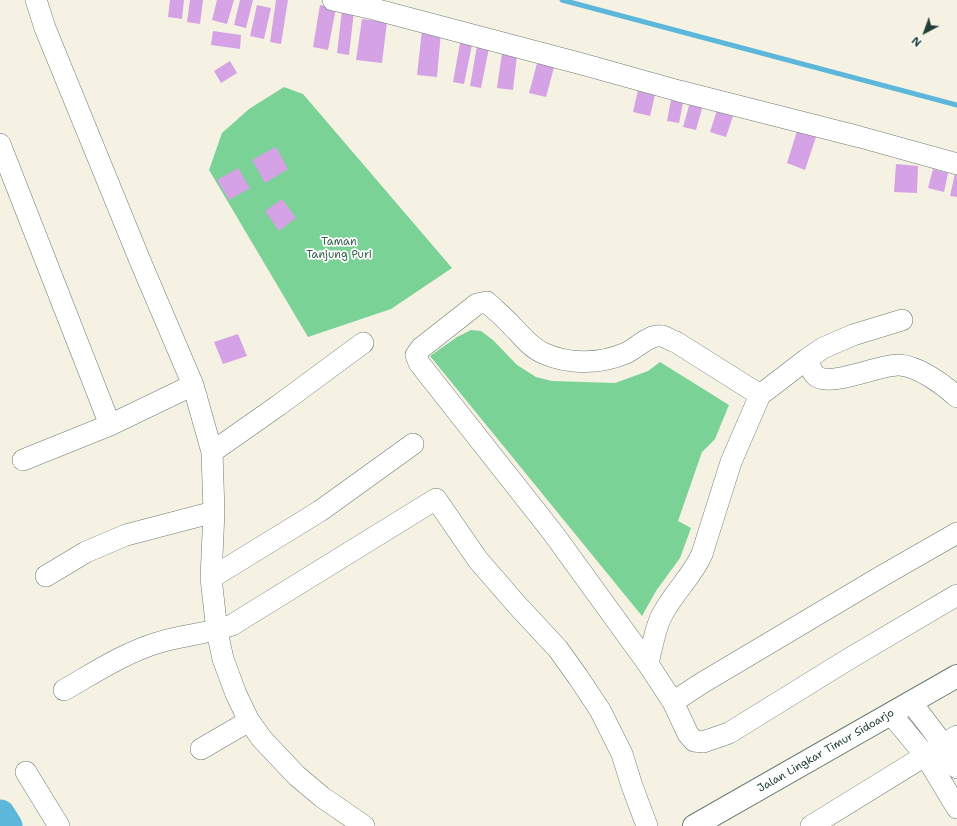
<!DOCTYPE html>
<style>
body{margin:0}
#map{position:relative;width:957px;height:826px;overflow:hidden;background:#f5f2e3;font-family:"Shantell Sans",sans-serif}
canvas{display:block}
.north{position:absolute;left:905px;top:12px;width:40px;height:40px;-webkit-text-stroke:3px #fff;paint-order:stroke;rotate:221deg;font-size:11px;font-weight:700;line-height:16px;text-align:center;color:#1f3d34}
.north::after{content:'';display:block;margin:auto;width:14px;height:18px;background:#1f3d34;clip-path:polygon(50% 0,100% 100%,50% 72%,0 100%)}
</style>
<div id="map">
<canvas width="957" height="826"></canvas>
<div class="north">N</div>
</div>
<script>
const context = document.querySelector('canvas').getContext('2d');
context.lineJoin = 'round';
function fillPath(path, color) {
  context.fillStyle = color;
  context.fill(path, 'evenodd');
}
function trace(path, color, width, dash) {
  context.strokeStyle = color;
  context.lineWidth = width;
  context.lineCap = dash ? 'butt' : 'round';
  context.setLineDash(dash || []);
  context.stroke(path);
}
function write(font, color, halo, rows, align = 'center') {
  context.font = font + ' "Shantell Sans",sans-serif';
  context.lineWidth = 3.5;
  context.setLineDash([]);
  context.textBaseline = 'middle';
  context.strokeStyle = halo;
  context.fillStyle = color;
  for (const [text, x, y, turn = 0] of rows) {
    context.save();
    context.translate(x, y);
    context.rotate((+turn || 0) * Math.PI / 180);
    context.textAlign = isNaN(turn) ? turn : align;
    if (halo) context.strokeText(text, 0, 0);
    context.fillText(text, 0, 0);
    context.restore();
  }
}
fillPath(new Path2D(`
 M284,87l19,7 149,174 -61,41 -83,28 -99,-167 13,-37 27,-24z
 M471,330l10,1 12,9 24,25 19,12 16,4 63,2 33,-12 12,-9 69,43 -14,34 -13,13 -24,69 13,7 -11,30 -24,33 -14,25 -212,-260 27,-19z`), '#7bd296');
trace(new Path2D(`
 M562,0l395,105`), '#5cb7da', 5);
trace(new Path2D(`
 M0,815l7,11`), '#5cb7da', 31);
fillPath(new Path2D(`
 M170,0h14l-2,19 -14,-2z
 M190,0h13l-3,24 -13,-2z
 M217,0h17l-7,24 -15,-4z
 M240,0h13l-7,28 -12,-3z
 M276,0h12l-7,44 -11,-2z
 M257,5l14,3 -7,31 -14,-3z
 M320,5l16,3 -8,42 -15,-3z
 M342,10l12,1 -5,44 -12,-2z
 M362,19l25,3 -5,41 -26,-3z
 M422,30l19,2 -4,45 -20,-2z
 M213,31l28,4 -1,14 -29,-4z
 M460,43l12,2 -8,39 -11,-2z
 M477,46l12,2 -8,40 -11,-2z
 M502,53l15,2 -4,35 -16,-2z
 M539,56l17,4 -10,37 -17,-4z
 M230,61l7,12 -16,10 -7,-12z
 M638,90l17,5 -5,21 -17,-4z
 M671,100l12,3 -4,20 -12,-2z
 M690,102l13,3 -7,25 -13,-3z
 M717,110l16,6 -7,21 -16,-5z
 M797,131l19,6 -11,33 -18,-7z
 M276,147l12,22 -23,14 -13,-23z
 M896,164l22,2 -1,27 -23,-1z
 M238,168l12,20 -21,12 -12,-20z
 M933,169l15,4 -4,19 -16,-4z
 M956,169h1v28l-7,-1z
 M282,199l14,19 -17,13 -14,-20z
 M238,334l9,22 -24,8 -9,-22z`), '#d5a2e5');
const minor = new Path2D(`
 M36,0l9,28 96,235 52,122 19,67 2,60 -3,66 6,53 6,28 13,35 13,27 13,18 16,17 19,20 25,21 42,29
 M333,0l41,9 208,55 97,27 181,46 97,27
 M0,144l110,281
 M902,320l-49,15 -30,13 -16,11c3,5 4,12 8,16 13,14 64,-11 84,-10 19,1 44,19 58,32
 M760,395l-84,-53c-4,-1 -10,-5 -14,-6 -13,-2 -25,12 -36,17 -25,11 -57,12 -83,0 -12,-5 -21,-17 -30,-26 -8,-9 -18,-17 -26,-25l-10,2 -56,44 -5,7 3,8 134,170 95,131 25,38 15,32 6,7 9,1 26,-9 118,-73 110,-65
 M212,452l67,-47 84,-62
 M23,460l87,-35 83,-40
 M46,576l40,-24 40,-17 88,-23
 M211,578l109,-67 93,-67
 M648,664c3,-14 7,-34 13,-47 11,-23 31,-40 41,-63l29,-92 29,-67 47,-36
 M64,690c30,-17 60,-37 93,-47 25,-8 51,-9 75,-18l204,-126 42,61 40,46 40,43 20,28 22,33 22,44 10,32 15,40
 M673,702l29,-19 180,-107 75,-43
 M911,702l32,42 14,24
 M891,714l34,41 32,53
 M201,749l48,-28
 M26,772l33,54
 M811,826l146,-90`);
const major = new Path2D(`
 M694,826l263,-150`);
trace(minor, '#6a7c71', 22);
trace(major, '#6a7c71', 24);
trace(minor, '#fff', 21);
trace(major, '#fff', 22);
write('11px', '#36624c', '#fff', [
 ["Taman",339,242],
 ["Tanjung Puri",339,255]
]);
write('11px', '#1f3d34', '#fff', [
 ["Jalan Lingkar Timur Sidoarjo",826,751,-30]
]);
</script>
